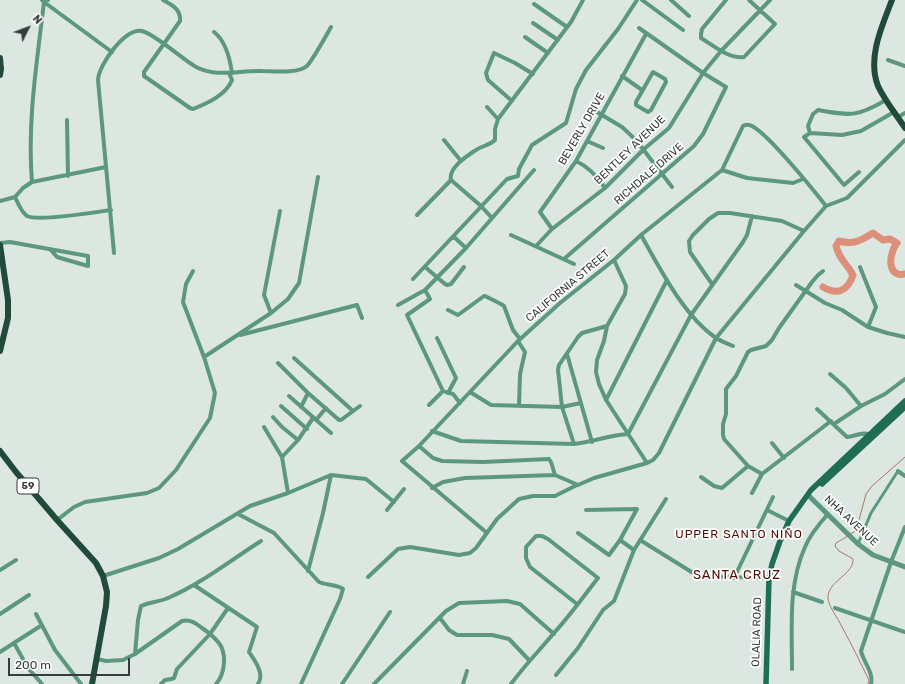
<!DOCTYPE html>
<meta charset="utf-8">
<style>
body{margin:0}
#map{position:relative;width:905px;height:684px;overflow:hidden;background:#dce7e2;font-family:Rubik,sans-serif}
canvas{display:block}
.north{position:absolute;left:8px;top:8px;width:40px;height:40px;-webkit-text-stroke:3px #fff;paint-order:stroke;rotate:48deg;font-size:11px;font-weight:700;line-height:16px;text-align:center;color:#373b39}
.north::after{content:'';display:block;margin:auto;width:14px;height:18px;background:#373b39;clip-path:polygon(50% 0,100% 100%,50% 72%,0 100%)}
.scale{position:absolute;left:8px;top:658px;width:122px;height:18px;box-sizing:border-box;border:2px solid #373b39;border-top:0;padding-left:5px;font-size:12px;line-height:14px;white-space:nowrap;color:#373b39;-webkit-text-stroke:3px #fff;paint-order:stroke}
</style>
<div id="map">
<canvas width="905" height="684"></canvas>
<div class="north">N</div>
<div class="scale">200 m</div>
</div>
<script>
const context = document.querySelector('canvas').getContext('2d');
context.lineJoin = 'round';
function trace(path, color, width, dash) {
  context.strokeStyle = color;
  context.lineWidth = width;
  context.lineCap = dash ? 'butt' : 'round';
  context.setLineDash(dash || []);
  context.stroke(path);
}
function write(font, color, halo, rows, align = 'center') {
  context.font = font + ' Rubik,sans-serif';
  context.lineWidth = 3.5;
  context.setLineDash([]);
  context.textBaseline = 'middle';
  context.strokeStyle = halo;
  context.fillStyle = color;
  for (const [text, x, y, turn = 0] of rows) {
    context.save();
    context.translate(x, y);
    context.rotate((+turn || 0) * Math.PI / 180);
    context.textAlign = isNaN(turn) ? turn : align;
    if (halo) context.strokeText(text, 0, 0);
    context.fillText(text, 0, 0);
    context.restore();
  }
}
trace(new Path2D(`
 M850,534l6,-3 10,-37 6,-8 33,-29
 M848,536l-12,7 -1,3 4,5 14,8c1,13 -18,20 -23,31 -2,3 -2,6 -2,9 2,10 10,19 14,28 10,18 18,35 27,53l-1,4`), '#aa7666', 1);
trace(new Path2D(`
 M823,287c15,9 25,3 30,-12 -7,-13 -13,-14 -17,-29l3,-5c15,4 21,0 34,-8l10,7 7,-1 7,4c-8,10 -11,35 8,31`), '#dc8f79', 7);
trace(new Path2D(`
 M858,544l13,-31 27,-42`), '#5c977f', 3);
trace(new Path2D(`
 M48,0l-4,2 68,50
 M163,0c9,5 18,9 17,21l-36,51v4l46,32 3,1c15,-6 33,-14 39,-29l-3,-7
 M642,0l41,30
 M671,0l18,16
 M726,0l-24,29 -1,5v4c13,8 28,21 43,19l31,-33 -26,-24
 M534,4l33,23
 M533,23l25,17
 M214,32c12,9 16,27 18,41
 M525,37l23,16
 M888,60l17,6
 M653,72l12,7 1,3 -15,28 -3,2 -12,-7v-3z
 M622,76l20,14
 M512,101l-24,-21 -2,-7 8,-20 21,10 18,11
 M487,107l11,12
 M592,109l30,18 14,13 36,47
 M898,117l7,-4
 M67,120l1,56
 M810,133l-2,-7 5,-12 5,-4c33,6 39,7 68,-10
 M444,140l17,21
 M587,141l16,7
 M576,161c13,6 21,15 29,27
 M722,170l25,8 46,5 10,-4
 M859,172l-15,13 -40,-48 6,-4 32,2 19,-4 33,-19
 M32,182c-5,-60 5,-120 12,-180l-2,-2
 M15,197c3,6 6,15 12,19 11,6 69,-4 84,-6
 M0,201l15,-4 8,-9 9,-6 74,-15
 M417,215l34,-35
 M492,218l-11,-12 -30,-26c-3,-12 16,-24 25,-30 6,-4 14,-5 19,-10v-11l3,-10 73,-97 12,-22
 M552,229l-12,-17 36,-51 70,-127
 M511,235l63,29
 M641,235c19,34 43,81 75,103 5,3 12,6 17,8
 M454,237l12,11 68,-78
 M0,243l10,-1 78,14v10l-31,-9 -7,-8
 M536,246l16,-17 53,-41 39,-39 25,-21 34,-55 18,-22 49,-51
 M114,253l-16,-173c1,-16 27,-52 44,-49 13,3 40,28 54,36 21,11 44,3 66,4 11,0 35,3 45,-5 6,-7 19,-30 24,-39
 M564,259l130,-113 9,-12 23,-47 -23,-14 -64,-45
 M614,260l12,26 -1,8 -18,32 -3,15 -7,19 -1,12 3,12 7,16 41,63
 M425,267l20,17 2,1 4,-1 13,-17
 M860,267l16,40 -8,20
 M413,279l94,-100 11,-3 1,-7 13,-24 34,-22 10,-34 10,-19 32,-41 19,-29
 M712,284l-22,-32 -1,-11 4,-6 16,-16 9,-6h12l52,8 22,10
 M796,285l29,18 17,7 26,17 19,6 18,4
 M425,290l5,9 -23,16 36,76 -14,14
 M398,305l27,-15 41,-42
 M448,310l10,5 26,-19h1l16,8 3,2 9,24 7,9
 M271,313l-7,-18 16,-84
 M240,335l117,-30 5,13
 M437,338l19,40 -8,15
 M518,341l7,11 -5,22 -1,32
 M567,354l25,88
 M204,357l67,-44 17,-14 11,-16 19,-106
 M294,358l59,53
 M278,363l30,30 31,27h2l19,-14
 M830,374l16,14 15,18
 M446,392l7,2 7,9
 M470,392l21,13 71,2 19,-4
 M289,396l42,37
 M606,400l61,-120
 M281,406l26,23
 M301,407l7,-14
 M817,409l30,28c9,-1 17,-6 25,-2
 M273,417l9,10 16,13
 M316,420l10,-12
 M834,424l27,-18 24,-12 20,-15
 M264,427l18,30 6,36
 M432,431l29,10 113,3c19,-2 36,-9 54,-10l63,-119 52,-73 4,-7 5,-19
 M772,443l12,15
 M574,444l-12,-37 -4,-37 1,-5 19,-28 4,-4 25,-7
 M419,446l14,12 9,3 41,1 66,-3 2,3 4,13
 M282,457l16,-17 15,-22
 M898,471l7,5
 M762,474l-14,-8 -24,-27 -1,-4v-11l3,-10v-25l10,-13 12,-24 3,-2 15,-4 6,-6 7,-12 33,-46 6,-7 5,-4
 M701,477l13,9 8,2 26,-22
 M432,488l11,-6 22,-4 90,-3 23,10 16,-7 53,-15 6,-3 6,-7 57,-115 88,-107 22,-25 21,-8 58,-58
 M752,493l10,-19 69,-53
 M387,510l17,-21
 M767,510l22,11
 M238,514l36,19 45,49c7,3 20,3 24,7l-3,10 -39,85
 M57,520l17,-13 11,-5 62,-9 12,-5 17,-18 34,-52 5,-25 -11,-36 -21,-55 3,-18 7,-13
 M487,533l-85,-72 17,-15 99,-105 42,-38 54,-43 27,-25 81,-65 21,-44c2,-1 3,-2 6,-1 14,2 66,67 77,81
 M578,533l31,22 11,-15 17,-31 -51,1
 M620,540l14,10
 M640,540l58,36 71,2
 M0,570l16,-10
 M308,571l15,-58 8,-38
 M103,576l56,-18 19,-9 72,-43 38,-13 43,-18 35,4 28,23
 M368,577l30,-28 12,-2 49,8 11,-2 6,-5 21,-29 22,-20 14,-3h22l22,-11
 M734,578l39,-81
 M194,585l63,42 -8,25c6,9 16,22 9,32
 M793,592l29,10
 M835,608l70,24
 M0,614l29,-19
 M36,614l19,36 26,34
 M440,618l9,12 8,5h35l17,4 20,21
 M14,643l14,25 14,16
 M0,652l42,-27
 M135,654l3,-34 3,-14c8,-4 18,-4 27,-8 33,-14 63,-38 93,-57
 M97,659l9,2 17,-1 12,-6 47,-33c8,-2 14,2 20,7 6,4 12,9 17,15 8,11 6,31 -3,41
 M792,669c0,-41 -4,-84 13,-122 5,-12 14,-23 23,-33
 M556,675l22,-27 25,-38 11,-9 20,-51 32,-51
 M161,684l4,-4 6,-1 3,-1 3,-9 33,-35 18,-26
 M342,684l48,-72
 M374,684l72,-73 13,-8 48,-2 13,3 34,30
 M463,684l4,-13
 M511,684c13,-18 28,-33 42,-50 16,-17 30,-37 45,-56l-50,-39 -6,-3h-6l-10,11v11l4,9 47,37
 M871,684c3,-11 -8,-23 -10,-33l30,-89 14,-35`), '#5c977f', 4);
trace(new Path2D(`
 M808,495l50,49 15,11 32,12`), '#5c977f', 5);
trace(new Path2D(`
 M822,484l83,-77
 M766,684l3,-106 3,-14 8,-23 9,-20 22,-31 94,-89`), '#1f6d53', 5.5);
trace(new Path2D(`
 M892,0c-10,26 -25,58 -14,86 7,15 18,28 27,42
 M0,58l1,11 -1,6
 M0,245l8,55v18l-8,33
 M0,451l16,21 41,48 39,43 7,13 4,16 -1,14 -14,78`), '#204a3a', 6);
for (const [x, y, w] of [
 [28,486,22]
]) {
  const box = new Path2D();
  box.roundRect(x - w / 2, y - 8, w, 16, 3);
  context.fillStyle = '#fff';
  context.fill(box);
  trace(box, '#373b39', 1);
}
write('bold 10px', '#373b39', null, [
 ["59",28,486]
]);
write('11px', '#373b39', '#fff', [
 ["BEVERLY DRIVE",582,129,-60],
 ["BENTLEY AVENUE",630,150,-44],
 ["RICHDALE DRIVE",649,174,-41],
 ["CALIFORNIA STREET",568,286,-40],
 ["NHA AVENUE",851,521,43],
 ["OLALIA ROAD",757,632,-88]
]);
context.letterSpacing = '1px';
write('12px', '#510f00', '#fff', [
 ["UPPER SANTO NIÑO",739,535]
]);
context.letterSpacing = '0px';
context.letterSpacing = '1px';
write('13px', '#510f00', '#fff', [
 ["SANTA CRUZ",737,575]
]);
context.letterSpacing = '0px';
</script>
